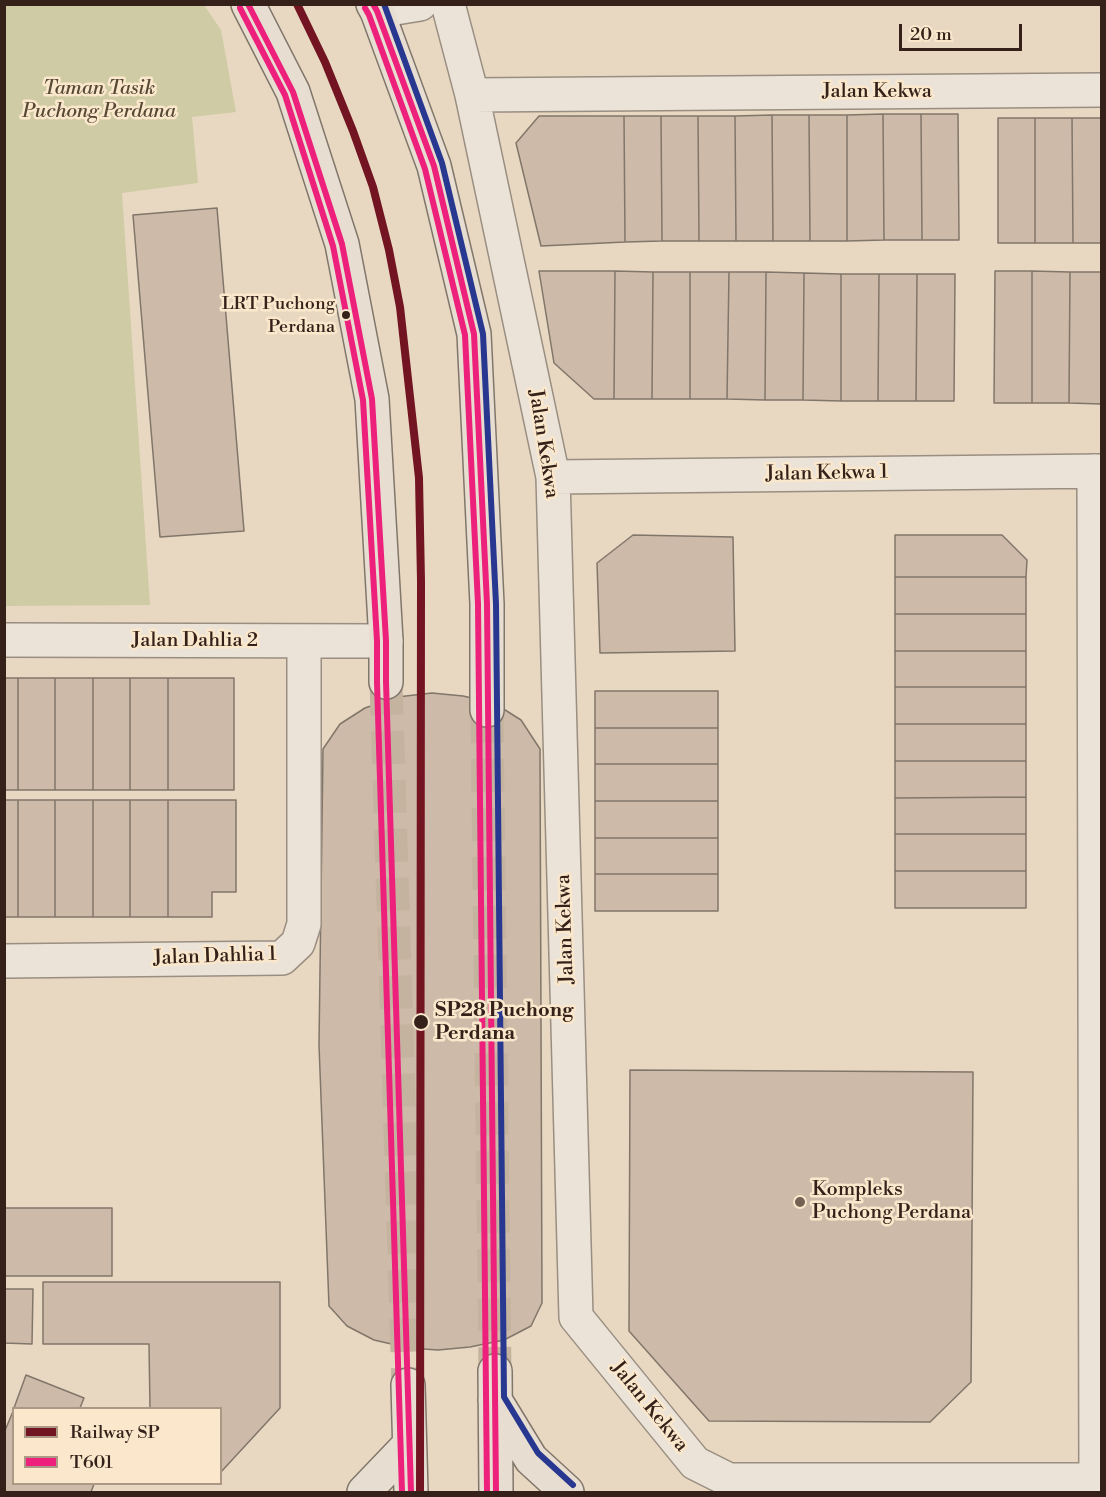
<!DOCTYPE html>
<style>
body{margin:0}
#map{position:relative;width:1106px;height:1497px;overflow:hidden;background:#e8d8c1;font-family:"Libre Bodoni",serif}
canvas{display:block}
.frame{position:absolute;inset:0;border:6px solid #352119;pointer-events:none}
.legend{position:absolute;left:12px;top:1407px;width:210px;height:78px;box-sizing:border-box;background:#fbe8cc;border:2px solid #ac9884;margin:0;padding:8px 10px;list-style:none;font-size:18px;color:#352119}
.legend li{display:flex;align-items:center;gap:12px;height:30px}
.legend b{width:30px;border:2px solid #ac9884}
.scale{position:absolute;left:899px;top:24px;width:123px;height:27px;box-sizing:border-box;border:3px solid #352119;border-top:0;padding-left:8px;font-size:18px;line-height:21px;white-space:nowrap;color:#352119;-webkit-text-stroke:4px #fbe8cc;paint-order:stroke}
</style>
<div id="map">
<canvas width="1106" height="1497"></canvas>
<div class="frame"></div>
<ul class="legend">
<li><b style="height:8px;background:#721422"></b>Railway SP</li>
<li><b style="height:8px;background:#ed207b"></b>T601</li>
</ul>
<div class="scale">20 m</div>
</div>
<script>
const context = document.querySelector('canvas').getContext('2d');
context.lineJoin = 'round';
function fillPath(path, color) {
  context.fillStyle = color;
  context.fill(path, 'evenodd');
}
function trace(path, color, width, dash) {
  context.strokeStyle = color;
  context.lineWidth = width;
  context.lineCap = dash ? 'butt' : 'round';
  context.setLineDash(dash || []);
  context.stroke(path);
}
function write(font, color, halo, rows, align = 'center') {
  context.font = font + ' "Libre Bodoni",serif';
  context.lineWidth = 5;
  context.setLineDash([]);
  context.textBaseline = 'middle';
  context.strokeStyle = halo;
  context.fillStyle = color;
  for (const [text, x, y, turn = 0] of rows) {
    context.save();
    context.translate(x, y);
    context.rotate((+turn || 0) * Math.PI / 180);
    context.textAlign = isNaN(turn) ? turn : align;
    if (halo) context.strokeText(text, 0, 0);
    context.fillText(text, 0, 0);
    context.restore();
  }
}
fillPath(new Path2D(`
 M4,5h200l17,25 15,82 -44,5 6,66 -76,10 28,412 -145,1z`), '#cfcba4');
const building = new Path2D(`
 M883,114l1,126 -37,1v-126z
 M883,114h38l1,126h-38z
 M921,114h37l1,126h-37z
 M772,115l1,126h-37l-1,-125z
 M772,115h37l1,126h-37z
 M809,115h38v126h-37z
 M539,116h85l1,126 -84,4 -25,-103z
 M624,116h37l1,125 -37,1z
 M661,116h37l1,125h-37z
 M698,116h37l1,125h-37z
 M998,118h37v125h-37z
 M1035,118h37l1,125h-38z
 M1072,118h30v125h-29z
 M217,208l27,323 -84,6 -27,-322z
 M539,271h76l-1,128h-20l-40,-36z
 M615,271l38,1 -1,127h-38z
 M995,271h37v132h-38z
 M1032,271l38,1 -1,131h-37z
 M653,272h37v127h-38z
 M690,272h39l-2,127h-37z
 M729,272h37l-1,128 -38,-1z
 M766,272l38,1 -1,127h-38z
 M1070,272h32v132l-33,-1z
 M804,273l37,1v127l-38,-1z
 M841,274h38l-1,127h-37z
 M879,274h38l-1,127h-38z
 M917,274h38l-1,127h-38z
 M633,535l100,2 2,114 -135,2 -3,-90z
 M895,535h107l25,25 -1,17h-131z
 M895,577h131v37h-131z
 M895,614h131v37h-131z
 M895,651h131v36h-131z
 M4,678h14v112h-14z
 M18,678h37v112h-37z
 M55,678h38v112h-38z
 M93,678h37v112h-37z
 M130,678h38v112h-38z
 M168,678h66v112h-66z
 M895,687h131v37h-131z
 M595,691h123v37h-123z
 M432,693l31,3 31,7 27,17 19,29 2,554 -11,23 -27,14 -34,7 -32,3 -29,-2 -35,-8 -27,-14 -18,-20 -10,-261 4,-296 17,-25 25,-16 32,-11z
 M895,724h131v37h-131z
 M595,728h123v36h-123z
 M895,761h131v36l-131,1z
 M595,764h123v37h-123z
 M1026,797v37h-131v-36z
 M4,800h14v117h-14z
 M18,800h37v117h-37z
 M55,800h38v117h-38z
 M93,800h37v117h-37z
 M130,800h38v117h-38z
 M168,800h68v92h-24v25h-44z
 M595,801h123v37h-123z
 M895,834h131v37h-131z
 M595,838h123v36h-123z
 M895,871h131v37h-131z
 M595,874h123v37h-123z
 M630,1070l343,2 -2,310 -41,40 -221,-1 -80,-90z
 M4,1208h108v68h-108z
 M43,1282h237v126l-60,65v-65h-70l-1,-64h-106z
 M4,1289h29l-1,55 -28,-1z
 M26,1375l58,23 -4,10h-66z
 M14,1409v75h80l-3,8h-87v-59z`);
fillPath(building, '#cebaa8');
trace(building, '#81766a', 1.5);
trace(new Path2D(`
 M386,682l22,703
 M487,710l8,661`), '#c4b39f', 33, [33, 16]);
const minor = new Path2D(`
 M448,4l24,91 81,382 23,840 119,146 34,17h373
 M377,11l43,-7
 M472,95l630,-5
 M1094,471l2,1021
 M553,477l549,-6
 M4,640l382,1
 M4,961l278,-3 16,-15 6,-19v-283`);
const major = new Path2D(`
 M248,4l45,88 49,152 30,155 14,242v41
 M373,4l4,7 57,155 40,168 13,270v106
 M495,1371l1,121
 M408,1385l3,107
 M495,1400l36,59 36,33
 M364,1492l45,-47`);
trace(minor, '#998e81', 36);
trace(major, '#81766a', 36);
trace(minor, '#ebe3d7', 33);
trace(major, '#e7ded1', 33);
trace(new Path2D(`
 M248,4l45,88 49,152 30,155 14,242v41l25,810
 M373,4l4,7 57,155 40,168 13,270 9,888`), '#ed207b', 6);
trace(new Path2D(`
 M240,8l45,87 48,151 30,154 14,241v41l25,810
 M365,8l4,7 56,154 40,166 13,269 9,888`), '#ed207b', 6);
trace(new Path2D(`
 M384,4l58,159 41,171 13,270 8,793 34,56 35,32`), '#283890', 6);
trace(new Path2D(`
 M297,4l28,58 28,69 20,56 16,63 11,57 19,171 2,103 -1,911`), '#721422', 8);
for (const [x, y, r, color] of [
 [346,315,5,"#352119"],
 [421,1022,8,"#352119"],
 [800,1202,6,"#746154"]
]) {
  const dot = new Path2D();
  dot.arc(x, y, r, 0, 2 * Math.PI);
  context.fillStyle = color;
  context.fill(dot);
  trace(dot, '#fbe8cc', 2);
}
write('18px', '#352119', '#fbe8cc', [
 ["LRT Puchong",335,305],
 ["Perdana",335,328]
], 'right');
write('italic 20px', '#564936', '#fbe8cc', [
 ["Taman Tasik",99,89],
 ["Puchong Perdana",99,112]
]);
write('20px', '#352119', '#fbe8cc', [
 ["Jalan Kekwa",877,92],
 ["Jalan Kekwa",543,444,81],
 ["Jalan Kekwa 1",827,474,-1],
 ["Jalan Dahlia 2",195,641],
 ["Jalan Kekwa",566,929,-92],
 ["Jalan Dahlia 1",215,957,-2],
 ["Jalan Kekwa",649,1407,51]
]);
write('bold 20px', '#352119', '#fbe8cc', [
 ["SP28 Puchong",435,1011],
 ["Perdana",435,1034]
], 'left');
write('20px', '#352119', '#fbe8cc', [
 ["Kompleks",812,1190],
 ["Puchong Perdana",812,1213]
], 'left');
</script>
